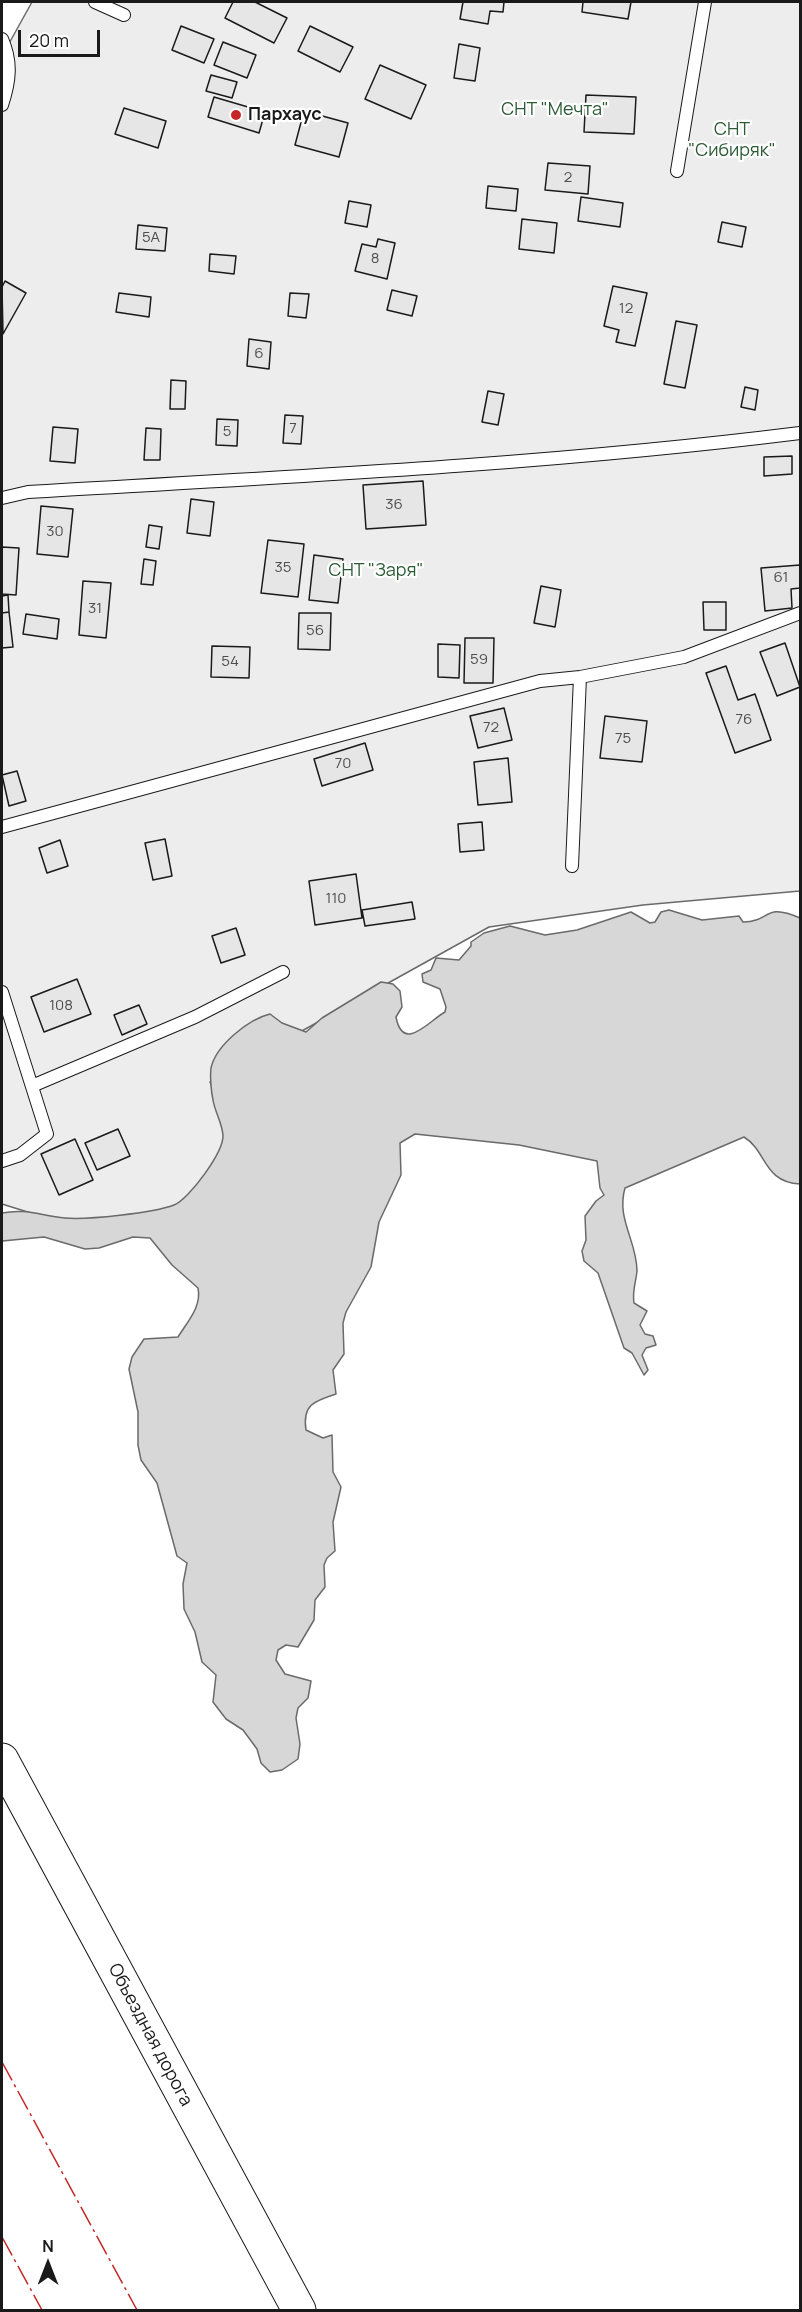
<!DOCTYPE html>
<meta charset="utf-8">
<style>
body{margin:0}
#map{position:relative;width:802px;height:2312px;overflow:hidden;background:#fff;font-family:Manrope,sans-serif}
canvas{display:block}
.frame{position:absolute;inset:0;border:3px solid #1a1a1a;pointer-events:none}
.north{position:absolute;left:18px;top:2234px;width:60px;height:60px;-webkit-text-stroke:4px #fff;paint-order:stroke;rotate:0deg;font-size:16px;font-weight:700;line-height:24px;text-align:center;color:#1a1a1a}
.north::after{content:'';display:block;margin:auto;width:21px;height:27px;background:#1a1a1a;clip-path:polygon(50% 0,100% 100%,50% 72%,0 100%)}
.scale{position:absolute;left:18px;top:30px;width:82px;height:27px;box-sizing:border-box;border:3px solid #1a1a1a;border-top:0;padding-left:8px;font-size:18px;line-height:21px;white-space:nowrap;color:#1a1a1a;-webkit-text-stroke:4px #fff;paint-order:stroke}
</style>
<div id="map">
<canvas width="802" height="2312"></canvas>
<div class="frame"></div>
<div class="north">N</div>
<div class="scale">20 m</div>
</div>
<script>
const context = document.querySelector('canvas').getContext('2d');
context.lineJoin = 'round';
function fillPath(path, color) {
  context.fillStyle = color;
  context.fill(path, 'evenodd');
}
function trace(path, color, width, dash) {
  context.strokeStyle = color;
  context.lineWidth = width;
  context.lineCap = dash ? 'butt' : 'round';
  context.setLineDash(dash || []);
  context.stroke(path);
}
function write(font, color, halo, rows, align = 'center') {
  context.font = font + ' Manrope,sans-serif';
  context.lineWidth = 4.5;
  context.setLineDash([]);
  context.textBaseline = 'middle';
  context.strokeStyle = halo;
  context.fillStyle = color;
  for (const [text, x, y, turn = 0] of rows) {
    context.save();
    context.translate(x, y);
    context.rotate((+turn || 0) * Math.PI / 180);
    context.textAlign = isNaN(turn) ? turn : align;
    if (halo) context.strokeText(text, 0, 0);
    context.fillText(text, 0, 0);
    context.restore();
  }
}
const built = new Path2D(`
 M32,2h768v889l-157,14 -154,22 -279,155 26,68 -52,74 -83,11 -99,-31v-1148z`);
fillPath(built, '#ededed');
trace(built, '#6a6a6a', 1.5);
const water = new Path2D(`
 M669,910l33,10 37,-4 4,6c28,0 20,-20 57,-4v266c-37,-2 -33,-33 -56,-47l-119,51c-9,31 12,53 12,83 -1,11 -5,20 -3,32l13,8 -7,14 5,9 8,2 3,9 -10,3 -4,7 6,15 -4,5 -12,-22 -8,-5 -26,-75 -14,-12 -2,-10 4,-11 -1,-24 11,-15 8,-6 -4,-7 -3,-27 -78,-16 -104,-11 -15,9 1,32 -22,47 -8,45 -25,45 -3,11 1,31 -11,16 3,24c-22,7 -34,11 -30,36l17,8 9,-3 1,37 8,15 -8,35 2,29 -8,7 -3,7 1,22 -10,13 -1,20 -16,27 -12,-2 -8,5 -2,10 9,14 26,7 -3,17 -10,10 -2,10 4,26 -2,15 -16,11 -12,2 -9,-9 -4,-14 -14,-19 -17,-11 -13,-17 3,-27 -14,-13 -7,-30 -11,-23 -1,-25 4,-21 -10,-7 -20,-73 -16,-23 -3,-15v-33l-9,-43 3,-12 12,-18 34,-2c9,-15 24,-30 20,-49l-26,-23 -22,-27 -17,-1 -34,11 -14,1 -41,-12 -42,4v-28c24,-5 39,3 63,5 22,2 88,-5 109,-13 15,-6 50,-53 49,-70 -1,-12 -8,-23 -10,-35 -2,-9 -3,-24 -2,-32 5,-23 38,-49 59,-54l12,9 24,9 16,-14 59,-36 12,2 7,7 2,16 -6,10c7,37 34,3 49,-5l1,-5 -6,-18 -17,-7 -1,-8 9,-4 5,-12 23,2 12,-14v-4l13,-9 26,-7 35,9 32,-5 54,-18 19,11 5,-1 6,-10z`);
fillPath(water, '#d7d7d7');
trace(water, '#6a6a6a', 1.5);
const building = new Path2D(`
 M233,2h22l32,16 -13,25 -49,-25z
 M463,2h41l-1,10 -13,-1 -2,13 -28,-5z
 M583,2h48l-3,17 -46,-7z
 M181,26l33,13 -10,24 -32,-13z
 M310,26l43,21 -13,25 -42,-21z
 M223,42l33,13 -9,23 -33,-13z
 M459,44l21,4 -5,33 -21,-3z
 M380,65l46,20 -15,34 -46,-20z
 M211,75l26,7 -5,16 -26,-7z
 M586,95l50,2 -2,37 -50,-2z
 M214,97l51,15 -6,21 -51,-16z
 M124,108l42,13 -8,27 -43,-14z
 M304,111l44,12 -9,34 -44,-12z
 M548,163l42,3 -2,28 -43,-4z
 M488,186l30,3 -2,22 -30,-3z
 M581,197l42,6 -3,24 -42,-6z
 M349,201l22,4 -4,22 -22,-4z
 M522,219l35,4 -3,30 -35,-4z
 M722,222l24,5 -4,20 -24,-5z
 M138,225l29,3 -2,23 -29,-2z
 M378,239l17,4 -8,36 -32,-8 7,-27 14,3z
 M210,254l26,2 -2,18 -25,-3z
 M5,281l21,12 -23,41 -1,-47z
 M613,286l34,7 -12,53 -19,-4 3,-12 -15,-4z
 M392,290l25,6 -5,20 -25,-6z
 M119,293l32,4 -2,20 -33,-5z
 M290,293l19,1 -3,24 -18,-2z
 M676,321l21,4 -12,63 -21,-4z
 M249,339l22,3 -2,27 -22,-3z
 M171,380l15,1 -1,28h-15z
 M745,387l13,3 -3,20 -14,-3z
 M488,391l16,3 -6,31 -16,-3z
 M285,415l18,1 -2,28 -18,-1z
 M217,419l21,1 -1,26 -21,-1z
 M53,427l25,2 -3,34 -25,-2z
 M146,428l15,1 -1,31h-16z
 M792,456v18l-28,2v-19z
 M423,481l3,44 -60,4 -3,-44z
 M191,499l23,3 -4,34 -23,-3z
 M41,506l32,3 -5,48 -31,-3z
 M149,525l13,2 -3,22 -13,-2z
 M268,540l36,4 -6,53 -37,-4z
 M2,547l17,1 -3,47 -14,-1z
 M314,555l29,4 -5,44 -29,-3z
 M144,559l12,2 -3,24 -12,-1z
 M800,565v23l-9,1 1,19 -27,3 -4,-43z
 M83,581l28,2 -5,55 -27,-3z
 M541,586l20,4 -6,37 -21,-4z
 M8,595l1,17 -7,1v-17z
 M703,602h23v28h-22z
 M9,612l4,35 -11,1v-35z
 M299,613h32l-1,37 -32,-1z
 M26,614l33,5 -2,20 -34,-5z
 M465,638h29l-1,45h-29z
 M785,643l15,44 -23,9 -17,-44z
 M438,644l22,1 -1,33 -21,-1z
 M212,646l38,1 -1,31 -38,-1z
 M726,666l12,34 17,-6 16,46 -36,13 -29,-80z
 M504,708l8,32 -34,8 -8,-32z
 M605,716l42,5 -5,41 -42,-4z
 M365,743l8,27 -51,16 -8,-27z
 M508,758l4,44 -34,3 -4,-43z
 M17,771l9,30 -17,5 -7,-31z
 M482,822l2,28 -24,2 -2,-28z
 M165,839l7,37 -19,4 -8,-37z
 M60,840l8,26 -21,7 -8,-25z
 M356,874l6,44 -47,7 -6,-44z
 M412,902l3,17 -50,7 -3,-16z
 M236,928l9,27 -24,8 -9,-27z
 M77,979l14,35 -47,18 -13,-35z
 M139,1005l8,19 -25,11 -8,-20z
 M118,1129l12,27 -33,14 -12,-27z
 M75,1139l18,41 -34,15 -18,-41z`);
fillPath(building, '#e6e6e6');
trace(building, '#1a1a1a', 1.5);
const lane = new Path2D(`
 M95,2l29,13
 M2,39c10,23 8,42 0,66
 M677,171l28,-169
 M2,498l26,-6c258,-15 516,-27 772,-59
 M2,827l538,-146 40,-4 104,-20 116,-44
 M572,866l8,-189
 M2,992l45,142 -27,21 -18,6
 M32,1086l163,-69 88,-45`);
const primary = new Path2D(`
 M2,1760l297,550`);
trace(lane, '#1a1a1a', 14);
trace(primary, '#1a1a1a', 35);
trace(lane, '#fff', 12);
trace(primary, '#fff', 33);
trace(new Path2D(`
 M2,2062l135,248
 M2,2237l40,73`), '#c62828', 1.5, [21, 4.5, 3, 4.5]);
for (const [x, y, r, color] of [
 [236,115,6,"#c62828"]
]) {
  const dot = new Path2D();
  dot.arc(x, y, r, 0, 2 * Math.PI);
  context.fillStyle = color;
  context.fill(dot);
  trace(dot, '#fff', 2);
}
write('15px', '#4d4d4d', null, [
 ["2",568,178],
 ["5А",151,238],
 ["8",375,259],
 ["12",626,309],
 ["6",259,354],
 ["7",293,429],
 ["5",227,432],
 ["36",394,505],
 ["30",55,532],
 ["35",283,568],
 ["61",781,578],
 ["31",95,609],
 ["56",315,631],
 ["59",479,660],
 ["54",230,662],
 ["76",744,720],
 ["72",491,728],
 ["75",623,739],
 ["70",343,764],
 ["110",336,899],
 ["108",61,1006]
]);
write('18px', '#2b5a34', '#fff', [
 ["СНТ \"Мечта\"",555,110],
 ["СНТ",732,130],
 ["\"Сибиряк\"",732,151],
 ["СНТ \"Заря\"",376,571]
]);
write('bold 18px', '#1a1a1a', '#fff', [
 ["Пархаус",248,115]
], 'left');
write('18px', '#1a1a1a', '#fff', [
 ["Объездная дорога",150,2035,62]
]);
</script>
